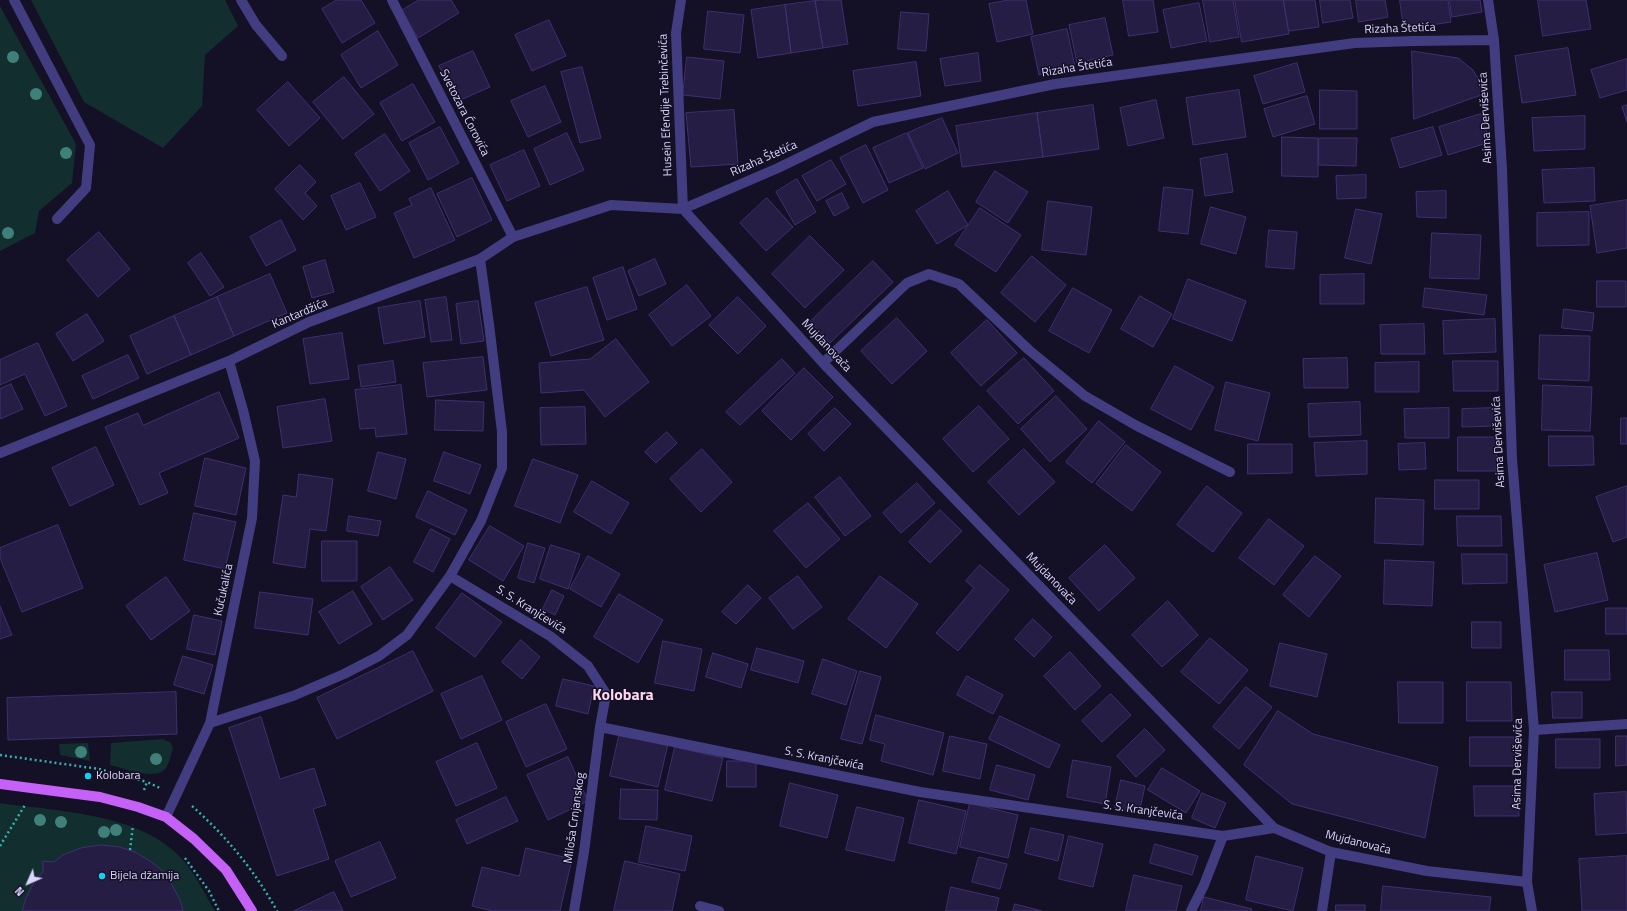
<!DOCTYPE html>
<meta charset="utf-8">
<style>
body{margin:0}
#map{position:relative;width:1627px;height:911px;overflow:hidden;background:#141025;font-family:"Titillium Web",sans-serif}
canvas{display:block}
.north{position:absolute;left:8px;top:863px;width:40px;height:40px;-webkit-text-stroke:3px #141025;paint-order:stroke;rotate:225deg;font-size:11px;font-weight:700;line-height:16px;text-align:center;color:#dbd5fd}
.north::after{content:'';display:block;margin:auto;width:14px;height:18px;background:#dbd5fd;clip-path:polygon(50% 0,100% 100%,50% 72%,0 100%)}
</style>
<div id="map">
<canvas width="1627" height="911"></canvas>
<div class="north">N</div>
</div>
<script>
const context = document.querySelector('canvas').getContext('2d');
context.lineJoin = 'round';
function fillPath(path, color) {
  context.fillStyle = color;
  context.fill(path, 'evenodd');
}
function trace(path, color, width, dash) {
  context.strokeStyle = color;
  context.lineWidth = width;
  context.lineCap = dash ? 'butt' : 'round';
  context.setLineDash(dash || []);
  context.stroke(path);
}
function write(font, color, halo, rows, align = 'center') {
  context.font = font + ' "Titillium Web",sans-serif';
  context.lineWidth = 3;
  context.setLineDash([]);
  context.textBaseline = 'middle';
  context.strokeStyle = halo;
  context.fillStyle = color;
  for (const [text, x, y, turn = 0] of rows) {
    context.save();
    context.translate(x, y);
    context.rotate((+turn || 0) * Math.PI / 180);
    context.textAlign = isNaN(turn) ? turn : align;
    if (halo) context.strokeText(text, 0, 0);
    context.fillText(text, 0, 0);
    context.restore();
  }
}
fillPath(new Path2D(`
 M31,0h194l13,26 -33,29 -3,51 -39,42 -79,-46z
 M0,6l76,138 -4,39 -33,28 -4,22 -35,18z
 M162,739l8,3 3,6c-2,6 -3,13 -6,18 -8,17 -43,2 -57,-1l1,-22z
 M88,743l2,18 -30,-6 -1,-11z
 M0,803c55,8 134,10 176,50 17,15 27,38 39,58h-215z`), '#132e2e');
const building = new Path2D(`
 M337,0h24l14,23 -33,20 -20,-34z
 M419,0h32l8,13 -41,25 -17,-27z
 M821,0h20l7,44 -25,4 -8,-47z
 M1009,0h17l7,34 -36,8 -8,-38z
 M1123,0h30l5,32 -29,4z
 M1203,0h30l6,37 -29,5z
 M1235,0h48l6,34 -47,8z
 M1284,0h31l4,27 -30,4z
 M1320,0h30l3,18 -30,5z
 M1356,0h29l3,17 -29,5z
 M1400,0h48l3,22 -47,7z
 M1450,0h30l2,12 -30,5z
 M1538,0h48l5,29 -48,7z
 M815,1l8,47 -32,5 -6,-48z
 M1199,3l8,38 -36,7 -8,-38z
 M785,5l6,48 -33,5 -7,-48z
 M708,11l36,4 -4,38 -36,-4z
 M901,12l28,2 -3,37 -28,-2z
 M1105,18l8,37 -36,8 -8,-38z
 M549,20l17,36 -34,15 -17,-36z
 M1067,29l8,38 -36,8 -8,-38z
 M378,31l20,34 -37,23 -20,-33z
 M1568,48l8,47 -54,8 -7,-47z
 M473,51l17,36 -34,15 -17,-36z
 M1412,51l46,7 15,12 14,23 -73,26z
 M978,53l3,28 -36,5 -5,-27z
 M687,57l37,4 -4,38 -37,-4z
 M1627,59v31l-27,8 -9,-28z
 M916,62l5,34 -63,10 -5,-35z
 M1297,63l8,29 -42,12 -9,-28z
 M582,67l19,71 -21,5 -19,-71z
 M344,77l30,37 -31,25 -30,-37z
 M288,82l32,36 -31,28 -32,-36z
 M413,84l22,38 -33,19 -22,-38z
 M545,86l16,36 -33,15 -17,-36z
 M1239,90l7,47 -53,8 -7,-47z
 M1320,90l37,1v38h-37z
 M1307,96l8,28 -42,13 -9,-28z
 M1156,100l8,38 -36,8 -8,-38z
 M1093,105l6,44 -56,8 -6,-44z
 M1627,105v17l-5,-15z
 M734,110l4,54 -47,3 -5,-54z
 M1037,113l6,44 -81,10 -6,-41z
 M1481,114l9,28 -42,13 -9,-28z
 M1585,116v33l-51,2 -2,-33z
 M942,118l16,35 -33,16 -17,-36z
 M440,127l19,36 -31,17 -19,-37z
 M1433,127l9,28 -42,13 -9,-29z
 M567,133l17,37 -34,15 -16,-36z
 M907,133l16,35 -34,15 -16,-35z
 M385,134l25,37 -30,20 -25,-37z
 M1282,137l36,1v39l-36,-1z
 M1319,138h38l-1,28 -37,-1z
 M866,145l22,45 -25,13 -23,-45z
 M524,150l16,36 -33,15 -17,-36z
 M1227,154l6,38 -28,4 -5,-37z
 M831,160l15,24 -29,17 -15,-25z
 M300,165l16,17 -11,11 12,13 -14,14 -28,-31z
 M1594,168l1,33 -51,2 -2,-33z
 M995,171l33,21 -20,31 -32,-21z
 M1366,175v23l-29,1 -1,-23z
 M472,178l20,42 -35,17 -20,-43z
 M797,179l19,33 -21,13 -19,-33z
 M360,183l16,34 -30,13 -15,-34z
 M1164,187l29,3 -5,44 -29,-3z
 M431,188l24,52 -41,18 -20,-45 18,-8 -3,-6z
 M948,191l20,34 -31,19 -21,-33z
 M1446,191v27l-29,-1 -1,-25z
 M842,193l7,15 -15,8 -8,-15z
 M767,198l26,29 -27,24 -26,-28z
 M1627,200v48l-30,5 -7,-47z
 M1048,201l44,6 -6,48 -44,-5z
 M1211,207l35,10 -10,37 -35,-10z
 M980,208l41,27 -25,37 -41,-27z
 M1356,209l26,5 -11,50 -26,-6z
 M1589,212v33l-52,1v-33z
 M281,220l15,30 -30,16 -16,-29z
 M1269,230l28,2 -3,37 -28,-2z
 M99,232l31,37 -32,28 -31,-37z
 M1432,233l49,2 -2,44 -49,-1z
 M810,236l34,34 -39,38 -33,-34z
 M201,253l23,34 -14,9 -22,-33z
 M1032,256l34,29 -31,37 -34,-29z
 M655,259l11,25 -27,12 -11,-25z
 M325,260l9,32 -22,6 -9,-31z
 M873,261l20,21 -63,61 -20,-21z
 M623,267l14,42 -30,11 -14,-42z
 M270,274l17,39 -53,23 -17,-39z
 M1364,274v30h-44v-29z
 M1188,279l58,22 -14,40 -59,-22z
 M1597,281h29v26h-29z
 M687,285l24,31 -39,30 -23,-31z
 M587,287l17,53 -53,16 -16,-53z
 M1073,288l39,22 -23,43 -40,-22z
 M1425,288l62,7 -3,20 -61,-8z
 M1140,296l32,18 -19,33 -32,-18z
 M217,297l17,39 -43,19 -17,-39z
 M446,297l6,43 -21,2 -6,-42z
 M738,297l28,29 -28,28 -29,-29z
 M420,301l5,36 -41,7 -6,-36z
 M478,301l6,40 -23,3 -5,-40z
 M1564,309l30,4 -2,18 -30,-3z
 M87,314l17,27 -31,20 -17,-27z
 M174,316l17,39 -44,19 -17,-38z
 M897,318l30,33 -35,33 -31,-33z
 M1495,319l1,33 -52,2 -1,-33z
 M987,320l30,33 -36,33 -30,-33z
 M1424,324l1,30h-44l-1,-29z
 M342,333l7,46 -39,5 -7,-45z
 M1540,335l50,1 -1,45 -50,-2z
 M616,339l33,43 -44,35 -21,-27 -43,3 -2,-30 51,-4z
 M38,343l29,63 -22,10 -20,-42 -25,11v-25z
 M128,355l11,23 -46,21 -11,-23z
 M483,357l4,33 -60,7 -4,-34z
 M1024,358l30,33 -36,33 -31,-33z
 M1347,358l1,30h-44l-1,-29z
 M782,359l13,14 -55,52 -14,-13z
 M393,361l3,21 -35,5 -3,-21z
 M1453,361h45v30h-44z
 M1419,362v30h-44v-29z
 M1175,366l39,21 -23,43 -40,-21z
 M804,368l29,29 -42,43 -29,-29z
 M1226,382l44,11 -12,48 -43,-11z
 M11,384l12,25 -23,10v-30z
 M401,385l6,49 -31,3 -1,-9 -15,1 -5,-39z
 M1543,385l49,2 -2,44 -48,-1z
 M219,392l20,46 -80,35 9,20 -28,12 -35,-78 33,-14 5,12z
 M1056,396l31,33 -37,33 -29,-33z
 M325,399l7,42 -49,7 -6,-41z
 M436,400l48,2 -1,29 -48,-1z
 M1360,402l1,33 -52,2 -1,-33z
 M979,406l30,33 -36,33 -30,-33z
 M585,407l1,37 -45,1 -1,-37z
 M835,408l16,16 -27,27 -16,-17z
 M1449,408v30h-44l-1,-29z
 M1496,408v18l-34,1v-18z
 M1621,418h6v26h-6z
 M1099,421l26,21 -33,41 -26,-21z
 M667,432l10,11 -21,20 -11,-11z
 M1549,436h44l1,29 -45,1z
 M1458,437h39l-1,34h-38z
 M1367,441v33l-51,2 -2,-33z
 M1425,443l1,26 -27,1 -1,-26z
 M1248,444h44v29l-44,1z
 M1126,445l35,27 -29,39 -36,-27z
 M96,447l18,38 -44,21 -18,-38z
 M702,449l30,33 -31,30 -31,-33z
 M1024,449l31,33 -36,33 -31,-33z
 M378,452l28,7 -10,40 -28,-8z
 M444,452l37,13 -11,29 -36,-13z
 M205,458l41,10 -10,47 -41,-9z
 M533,459l45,16 -18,48 -45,-17z
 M299,474l34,5 -7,52 -16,-2 -5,39 -32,-5 10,-68 13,2z
 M840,477l31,39 -26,20 -30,-39z
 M1435,480h44v29h-44z
 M592,481l37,22 -18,31 -37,-22z
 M917,483l18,20 -34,30 -18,-20z
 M1207,486l35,27 -29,39 -36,-27z
 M1627,486v51l-14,5 -17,-45z
 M428,491l39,19 -12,25 -39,-18z
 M1376,498l48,2 -1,45 -48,-2z
 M808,503l32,36 -34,29 -32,-37z
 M940,510l22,21 -32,32 -21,-21z
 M194,513l42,9 -11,47 -41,-9z
 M349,516l32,5 -3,15 -31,-5z
 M1457,516h44l1,30h-44z
 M1269,519l35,27 -30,39 -35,-27z
 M58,525l25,63 -61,24 -22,-54v-10z
 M490,526l34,20 -21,35 -34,-21z
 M431,529l19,10 -17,33 -19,-10z
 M322,541h35v40h-35z
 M528,543l17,5 -11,35 -16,-5z
 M551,545l29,9 -12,35 -28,-10z
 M1105,545l30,33 -36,33 -30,-33z
 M1597,553l11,47 -53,12 -11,-47z
 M1462,554h45v29l-44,1z
 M588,556l32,18 -19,33 -31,-18z
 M1315,556l26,20 -32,41 -26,-22z
 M1385,560l49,2 -2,44 -48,-2z
 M980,565l29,25 -51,61 -22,-18 38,-45 -8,-7z
 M390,567l23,33 -30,20 -22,-33z
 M798,576l24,31 -29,22 -24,-31z
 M880,576l38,28 -32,44 -38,-29z
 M166,577l24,34 -39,29 -25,-34z
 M748,585l13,13 -25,26 -14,-12z
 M552,590l12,6 -9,19 -12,-6z
 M353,591l19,33 -33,20 -20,-32z
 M260,592l53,7 -5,36 -53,-7z
 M462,593l40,29 -27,35 -39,-29z
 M619,594l44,26 -25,43 -44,-26z
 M1168,601l30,34 -36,32 -30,-32z
 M0,606l12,29 -12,4z
 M1606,608h21v26h-21z
 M194,615l28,6 -7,34 -28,-6z
 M1033,619l19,18 -18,20 -19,-18z
 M1472,622h29v26h-29z
 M1210,638l38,32 -29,34 -38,-32z
 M521,640l19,17 -18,22 -20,-17z
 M663,641l39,8 -8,42 -39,-8z
 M1280,643l47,11 -10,43 -47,-11z
 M757,648l47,13 -6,22 -47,-13z
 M1565,650h44l1,30h-45z
 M413,651l20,40 -96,48 -20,-41z
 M1070,652l31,34 -26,24 -31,-34z
 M713,653l35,11 -7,24 -35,-11z
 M183,656l30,9 -9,29 -30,-9z
 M823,659l34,12 -11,34 -34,-11z
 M860,671l21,6 -19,67 -21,-5z
 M482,676l20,44 -41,19 -20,-45z
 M967,676l36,19 -10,19 -36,-19z
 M563,679l31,7 -6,28 -32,-8z
 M1398,682h45v41h-44z
 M1467,682h44l1,39h-45z
 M1246,687l26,20 -33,42 -26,-22z
 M176,692l1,42 -169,6 -1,-42z
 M1552,692h30v26h-29z
 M1111,694l20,21 -29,27 -20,-21z
 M546,704l21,45 -41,18 -20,-45z
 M1278,711l35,23 125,33 -13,71 -133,-34 -48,-39z
 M876,715l68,18 -11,42 -52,-14 4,-17 -15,-4z
 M1000,716l60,29 -11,23 -60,-29z
 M261,717l19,62 34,-11 12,37 -13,4 16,50 -52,17 -48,-148z
 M1145,729l20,21 -29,27 -19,-21z
 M620,732l48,12 -10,43 -48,-11z
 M950,736l37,8 -7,35 -37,-8z
 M1616,736h11v29l-11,1z
 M1470,737h44l1,29h-45z
 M1556,739h44v29h-44z
 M477,743l20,45 -41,18 -20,-44z
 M675,747l48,11 -11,43 -47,-11z
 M568,757l20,44 -40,19 -21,-45z
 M1073,760l38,7 -6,37 -38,-7z
 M727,761h29v26h-29z
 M997,765l38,10 -7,25 -38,-10z
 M1162,768l38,23 -14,22 -38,-23z
 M1121,780l24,6 -6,27 -24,-5z
 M790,783l48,12 -11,43 -47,-12z
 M1474,786h44l1,30h-44z
 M621,789l37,1 -1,30 -37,-1z
 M1626,792l1,41 -31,2 -2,-41z
 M1202,793l24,10 -11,25 -23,-10z
 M506,797l12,24 -51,23 -11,-24z
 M919,800l47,11 -10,43 -47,-11z
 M970,803l48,12 -10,43 -48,-11z
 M857,807l47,11 -10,43 -48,-11z
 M646,826l46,10 -7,35 -46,-9z
 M1031,828l33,7 -6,26 -33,-8z
 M1069,836l34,8 -10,43 -34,-8z
 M380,842l16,36 -45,19 -16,-36z
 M1155,844l43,12 -6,19 -42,-12z
 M101,845l19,2 15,5 15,9 13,10 9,14 8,15 3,11h-161l4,-13 9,-18 8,-8v-11l11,1 9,-7 18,-7z
 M526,848l46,11 -12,52h-67l-21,-5 10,-39 37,9z
 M1256,856l47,12 -10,43 -47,-11z
 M1627,856v55h-45l-3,-52z
 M979,857l28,7 -7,25 -28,-7z
 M625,861l55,13 -8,37h-58z
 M1134,875l48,11 -6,25h-50z
 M1383,886l108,11 -2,14h-108z
 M951,887l48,11 -3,13h-50z
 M334,892l9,19h-49z
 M1204,897l48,12 -1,2h-50z
 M1015,904l27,7h-29z
 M1336,905h29v6h-29z`);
fillPath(building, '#261d45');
trace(building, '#3f3070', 1);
trace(new Path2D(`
 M0,755l99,14 48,13
 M144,790l3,-8 13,6
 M192,806c34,30 63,65 85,105
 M0,846l25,-41
 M130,850l3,-25
 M185,858l24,33 10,20`), '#34b2b0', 2.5, [2, 3]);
trace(new Path2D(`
 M14,0l76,145 -4,43 -29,31
 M241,0l15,25 26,31
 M392,0l121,237
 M681,0l-5,33 7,176 95,-41 95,-46 182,-38 300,-41 58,-2 81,-1
 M1488,0l6,40 8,129 10,290 22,271 -7,152 5,29
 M823,363l84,-80 22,-9 30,10 70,66 56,46 52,30 93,46
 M0,453l229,-92 80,-39 171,-63 33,-22 98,-32 72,4 140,154 451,465 57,24 96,19 100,11
 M450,576l100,60 38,30 18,28 -6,33 320,65 303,44 51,-8
 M210,723l83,-27 51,-22 35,-18 28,-21 43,-59 31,-55 21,-53v-36l-13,-108 -9,-65
 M1534,730l93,-6
 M166,817l44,-94 42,-205 3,-57 -12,-51 -14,-49
 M700,906l19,5
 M574,911l10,-59 16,-125
 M1191,911l13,-26 19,-49
 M1322,911l9,-59`), '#423d81', 10);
trace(new Path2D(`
 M0,784l100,13 38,10 28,10 28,22 32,31 26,41`), '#c661f8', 10);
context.fillStyle = '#40807b';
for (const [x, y] of [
 [13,57],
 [36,94],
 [66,153],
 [8,233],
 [81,752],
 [156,759],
 [40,820],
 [61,822],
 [116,830],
 [104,832]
]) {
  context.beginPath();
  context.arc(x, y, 6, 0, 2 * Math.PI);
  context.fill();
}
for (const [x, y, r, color] of [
 [88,776,4,"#0ad3f4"],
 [102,876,4,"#0ad3f4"]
]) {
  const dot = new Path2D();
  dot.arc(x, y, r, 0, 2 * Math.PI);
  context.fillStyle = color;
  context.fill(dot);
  trace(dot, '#141025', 1.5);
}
write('12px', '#dbd5fd', '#141025', [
 ["Rizaha Štetića",1400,29,-2],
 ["Rizaha Štetića",1077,68,-9],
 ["Husein Efendije Trebinčevića",666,105,-92],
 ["Svetozara Ćorovića",464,113,63],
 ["Asima Derviševića",1486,118,-93],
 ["Rizaha Štetića",764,159,-24],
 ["Kantardžića",300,314,-23],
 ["Mujdanovača",826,346,47],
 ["Asima Derviševića",1499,442,-93],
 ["Mujdanovača",1051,579,46],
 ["Kučukalića",224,590,-78],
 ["S. S. Kranjčevića",531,610,32],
 ["S. S. Kranjčevića",824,759,11],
 ["Asima Derviševića",1518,764,-89],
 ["S. S. Kranjčevića",1143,811,8],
 ["Miloša Crnjanskog",575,818,-82],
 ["Mujdanovača",1358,843,14]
]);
write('12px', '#dbd5fd', '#141025', [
 ["Kolobara",96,776],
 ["Bijela džamija",110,876]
], 'left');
write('bold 16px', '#fdd7ee', '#141025', [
 ["Kolobara",623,696]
]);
</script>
